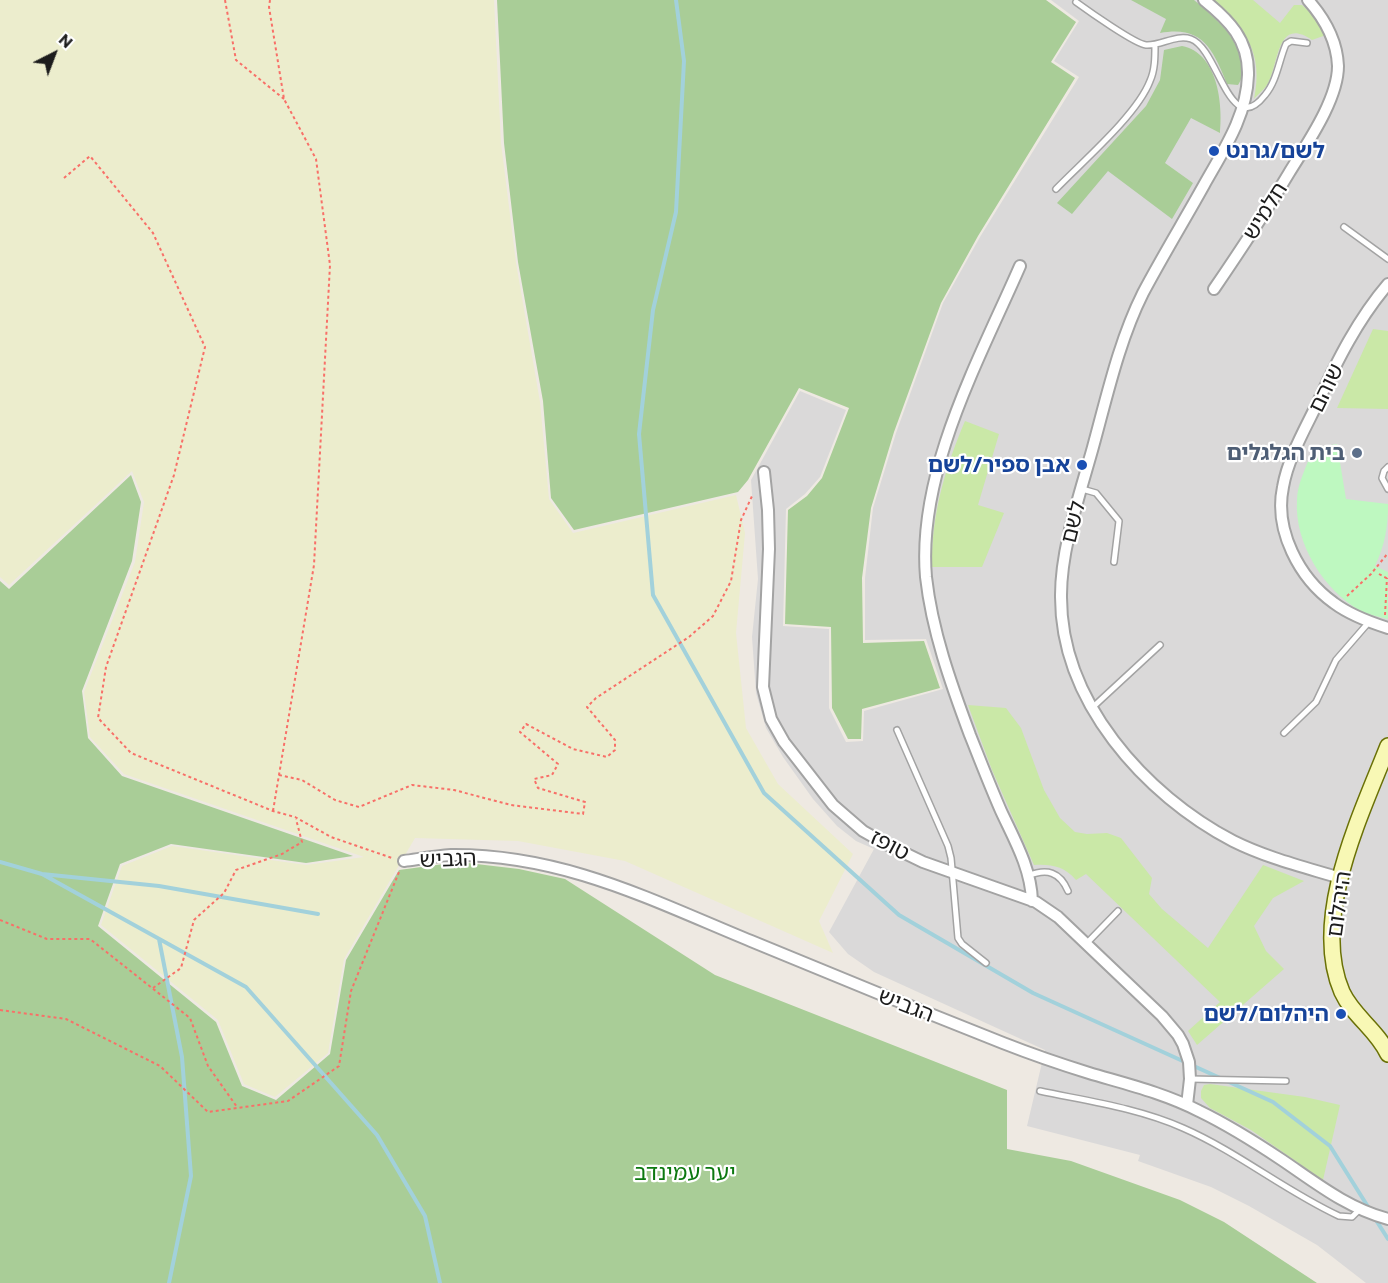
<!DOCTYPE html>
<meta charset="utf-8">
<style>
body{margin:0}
#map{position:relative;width:1388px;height:1283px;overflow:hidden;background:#eee9e2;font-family:Commissioner,sans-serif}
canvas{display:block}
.north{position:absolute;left:24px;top:24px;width:60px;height:60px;-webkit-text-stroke:4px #fff;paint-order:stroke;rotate:42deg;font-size:16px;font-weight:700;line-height:24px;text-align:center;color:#1c1c1c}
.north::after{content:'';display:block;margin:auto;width:21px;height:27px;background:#1c1c1c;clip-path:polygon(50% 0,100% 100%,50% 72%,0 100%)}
</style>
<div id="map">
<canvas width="1388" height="1283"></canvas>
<div class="north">N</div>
</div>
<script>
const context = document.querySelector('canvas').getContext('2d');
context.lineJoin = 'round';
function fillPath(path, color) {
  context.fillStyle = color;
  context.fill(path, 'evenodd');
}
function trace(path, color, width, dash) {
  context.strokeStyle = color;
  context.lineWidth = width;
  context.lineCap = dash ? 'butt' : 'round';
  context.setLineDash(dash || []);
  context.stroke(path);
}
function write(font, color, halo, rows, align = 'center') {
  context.font = font + ' Commissioner,"Noto Sans Hebrew",sans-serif';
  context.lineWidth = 4.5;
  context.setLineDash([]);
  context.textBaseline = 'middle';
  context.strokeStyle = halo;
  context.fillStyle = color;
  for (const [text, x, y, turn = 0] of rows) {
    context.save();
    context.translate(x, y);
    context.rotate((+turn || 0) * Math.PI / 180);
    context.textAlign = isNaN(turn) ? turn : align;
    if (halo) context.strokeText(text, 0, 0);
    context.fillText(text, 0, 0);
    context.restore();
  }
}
fillPath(new Path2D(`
 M1051,0h337v1283h-22l-49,-38 -68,-39 -38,-19 -73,-26 2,-6 -113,-29 18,-76 -171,-78 -26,-18 -19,-22 45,-83 -18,-8 -19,-15 -24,-27 -30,-42 -17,-29 -10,-35 -4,-56 6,-58 -7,-99 49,-89 46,19 -26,67 -15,17 -19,15 -3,117 46,3v79l17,34 17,-1 1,-30 79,-22 -17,-50 -61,1v-62l8,-70 23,-75 47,-130 37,-66 99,-160 -25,-16 25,-40z`), '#dad9d9');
fillPath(new Path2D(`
 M0,0h494l7,143 15,120 24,139 9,97 24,34 163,-38 9,38 -9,100 10,95 32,56 75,70 -34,67 14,32 -208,-92 -107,-20 -103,-3 -71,121 -16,94 -53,44 -31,-13 -26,-64 -117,-95 21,-59 50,-20 134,19 58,-8 -240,-83 -34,-37 -6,-45 51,-130 9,-60 -12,-31 -123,114 -9,-8z`), '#ecedcd');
fillPath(new Path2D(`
 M1211,0h42l27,23 14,-18h8l9,8 15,22 -14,5c-36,-25 -33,26 -45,45 -3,5 -9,9 -13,14 10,-47 -9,-71 -43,-99z
 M1373,329l15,2v78l-51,-1z
 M965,421l34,13 -21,71 26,8 -22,54h-50c-1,-51 13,-99 33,-146z
 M968,705l38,3 15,20 23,62 16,28 15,14 12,2 20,-1 14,5 31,40 -3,16 13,15 46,39 55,-83 41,16 -31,17 -19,28 12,25 18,18 -87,76 -9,-14 32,-29 -134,-128 -10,6c-12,-14 -25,-16 -42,-15l-42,-95z
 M1210,1084l95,13 35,8 -17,75 -72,-50 -41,-22 -9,-10v-7l3,-6z`), '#cae8a7');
fillPath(new Path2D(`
 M497,0h549l30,22 -25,40 24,16 -97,158 -37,67 -47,129 -23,76 -9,70 1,65 61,-2 16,47 -78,21 -1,30h-13l-16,-31 -1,-81 -46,-3 3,-114 19,-14 15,-18 27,-70 -50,-20 -51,92 -10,12 -164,38 -23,-32 -8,-97 -25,-139 -14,-119z
 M1131,0h63c22,19 45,36 48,67 1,7 0,12 -4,18l-11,-1c-14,-35 -25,-59 -67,-51l6,-14z
 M1182,46c36,7 41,58 38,87l-29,-15 -26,45 28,20 -21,36 -64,-48 -36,43 -15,-11 89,-97 14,-26 4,-30z
 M131,475l10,27 -9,59 -50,130 6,47 34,38 231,80 -47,7 -135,-19 -51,20 -22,62 118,96 26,64 34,14 54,-46 16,-94 53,-90 60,-8 60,7 46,10 150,96 292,115v59l64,12 109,39 44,22 93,61h-1317v-702l9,8z`), '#a9cd97');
fillPath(new Path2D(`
 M1337,444l9,55 42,5c0,23 -3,41 -13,62l13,6v47c-9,-2 -18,-4 -27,-8 -37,-20 -67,-68 -64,-111 0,-17 11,-36 16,-52z`), '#bef8c0');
trace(new Path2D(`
 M676,0l8,61 -8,151 -23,98 -14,124 14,161 111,198 135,122 134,78 240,109 57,44 40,64
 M0,862l42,12 117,12 159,28
 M42,874l204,113 131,148 48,81 15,67
 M159,939l23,118 9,119 -22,107
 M1374,1217l14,22`), '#a2d1db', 4);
const lane = new Path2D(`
 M1076,2c11,8 59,42 70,43 15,1 30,-11 45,-6 28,10 38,102 74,56 12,-14 14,-35 21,-51l5,-3 16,2
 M1056,189c26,-27 81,-74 94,-108 5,-11 5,-24 5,-36
 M1344,227l44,32
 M1388,467l-4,4 -2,7 6,11
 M1082,489l14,4 23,28 -5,41
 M1093,707l67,-62
 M897,730l51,116 3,12 7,80 4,6 24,19
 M1284,733l32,-31 20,-42 33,-38
 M1028,876c19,-8 32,-4 40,15
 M1086,944l32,-33
 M1190,1079l96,2
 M1040,1091c47,10 98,17 143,37 55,24 102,63 156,88l13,1 8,-8`);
const street = new Path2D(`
 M1204,0c25,20 45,40 44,75 -1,41 -25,76 -44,110 -20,36 -42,72 -61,108 -24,48 -36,103 -50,154 -13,47 -32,101 -32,148 -1,106 84,200 172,246 34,17 71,26 107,37
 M1020,266c-41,94 -103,206 -94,311 6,54 25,107 44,158 10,25 20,51 31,76 13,28 30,57 31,90
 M1388,284c-30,35 -51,77 -70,118 -13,27 -30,56 -35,85 -9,43 16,91 51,116 16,12 35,19 54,25
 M1214,289c26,-38 51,-76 75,-116 17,-28 49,-73 49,-107 -1,-25 -14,-48 -30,-66
 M764,472l4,38 1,39 -6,138 8,32 13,23 49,63 30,26 23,13 37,18 113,40 22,15 104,99 16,19 5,9 6,18 1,17 -3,26
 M404,861c15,-2 32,-5 47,-6 112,-1 200,45 300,86 84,35 168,69 252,102 28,11 57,21 86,30 37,11 75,20 110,38 29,14 56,31 83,49 34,23 65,48 106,59`);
const secondary = new Path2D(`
 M1388,746c-27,69 -78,172 -46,246 11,24 35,38 46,62`);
trace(lane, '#a3a3a3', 8);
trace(street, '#a3a3a3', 14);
trace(secondary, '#6a7106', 18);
trace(new Path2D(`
 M225,0l11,60 48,39
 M270,0l-1,7 15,92 32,60 14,106 -16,300 -41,246
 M64,178l26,-22 63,77 52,114 -31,128 -68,192 -8,51 33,35 142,58 22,6 36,20 61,21
 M1379,574l9,5
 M1347,596l24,-22 17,-21
 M1385,615l2,-37
 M279,775l23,5 33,20 24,7 53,-22 42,5 57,15 72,9 2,-12 -47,-14 -4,-9 18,-4 6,-11 -38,-32 6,-8 47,25 34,8 8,-7v-10l-28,-33 9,-9 93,-61 24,-21 18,-35 10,-61 12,-26
 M0,920l47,19h43l100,79 18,48 29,41
 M153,988l28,-20 13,-48 30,-27 12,-23 46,-16 20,-12 -6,-23
 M0,1010l66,9 94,47 48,46 80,-11 51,-35 12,-75 48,-119`), '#f87068', 2, [3, 3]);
trace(lane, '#fff', 5);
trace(street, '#fff', 10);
trace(secondary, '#f8f8b5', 15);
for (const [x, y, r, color] of [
 [1214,151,6,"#1a4fb4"],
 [1357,453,6,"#5c6f8a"],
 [1082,465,6,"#1a4fb4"],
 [1341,1014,6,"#1a4fb4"]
]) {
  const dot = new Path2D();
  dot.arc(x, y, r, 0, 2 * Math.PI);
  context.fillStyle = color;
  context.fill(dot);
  trace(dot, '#fff', 2);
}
write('bold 22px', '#164399', '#fff', [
 ["לשם/גרנט",1226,151,"left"],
 ["אבן ספיר/לשם",1070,465],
 ["היהלום/לשם",1329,1014]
], 'right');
write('22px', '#1c1c1c', '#fff', [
 ["חלמיש",1265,211,-58],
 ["שוהם",1326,388,-64],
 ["לשם",1073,522,-76],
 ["טופז",890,845,28],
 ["הגביש",448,859,-2],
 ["היהלום",1339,904,-82],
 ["הגביש",906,1005,21]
]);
write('bold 22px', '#4e5e75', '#fff', [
 ["בית הגלגלים",1345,453]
], 'right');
write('22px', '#0c7810', '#fff', [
 ["יער עמינדב",685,1173]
]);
</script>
